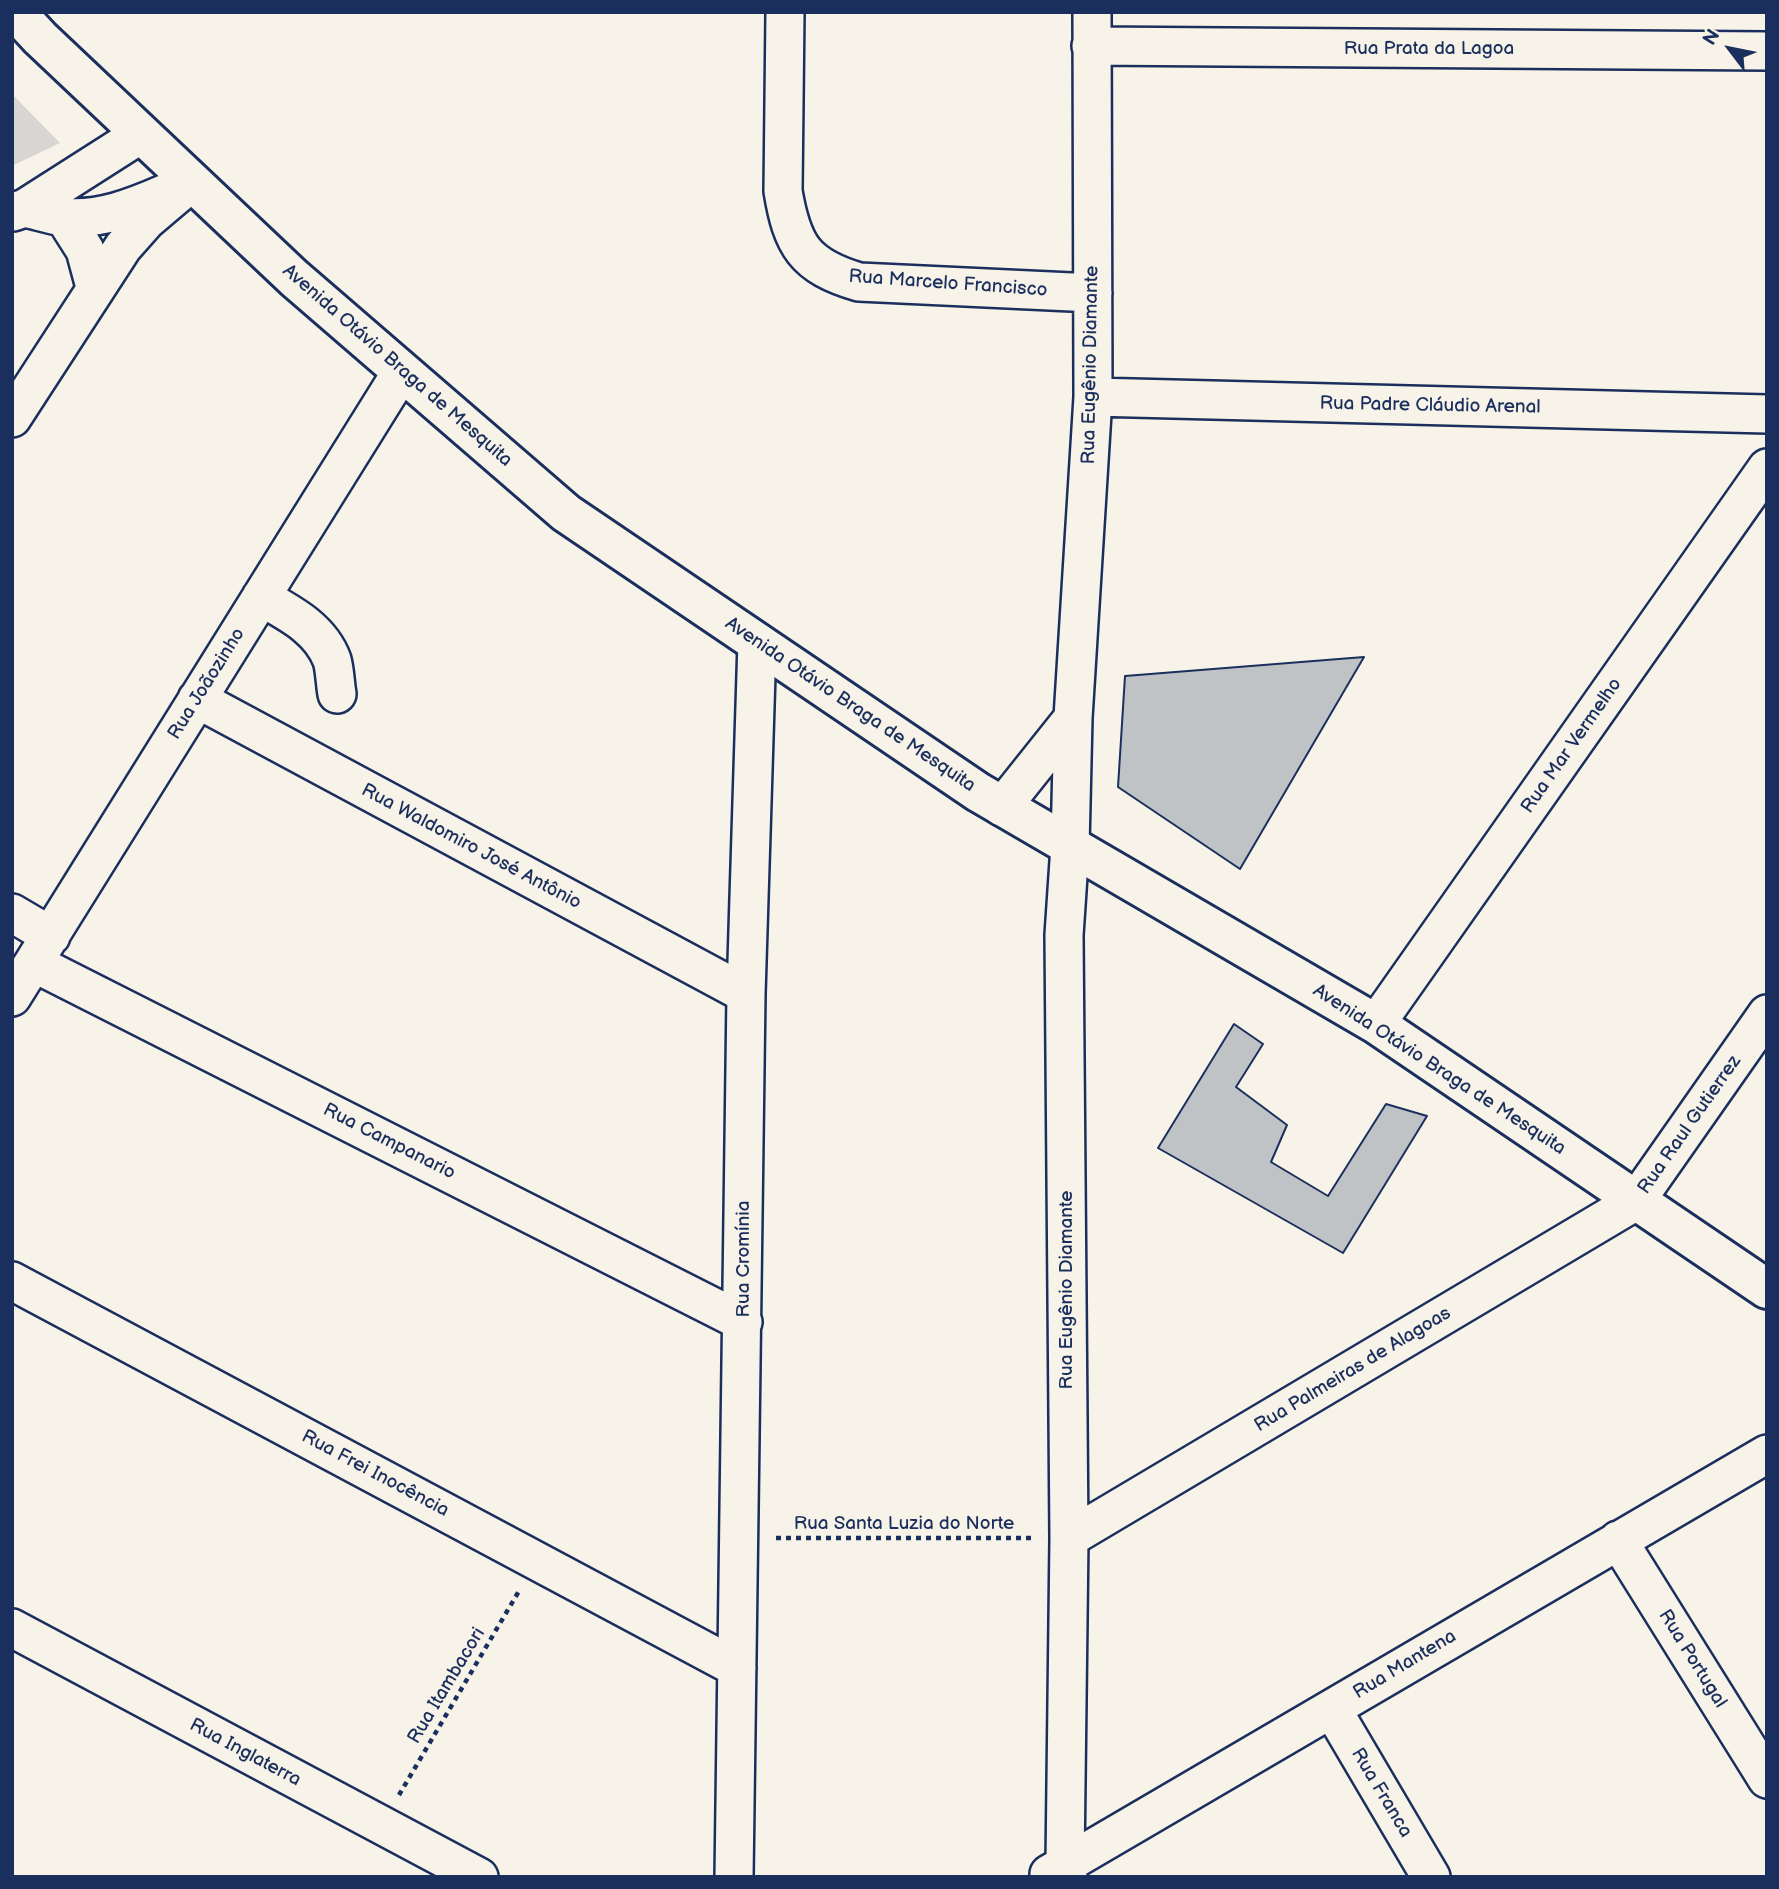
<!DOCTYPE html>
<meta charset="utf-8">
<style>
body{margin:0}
#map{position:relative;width:1779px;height:1889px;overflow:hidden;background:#f7f3e8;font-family:"Balsamiq Sans",sans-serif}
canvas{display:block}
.frame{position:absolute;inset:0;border:14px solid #1b2f5e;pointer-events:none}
.north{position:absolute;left:1695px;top:14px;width:70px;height:70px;-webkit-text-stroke:5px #f7f3e8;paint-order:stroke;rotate:302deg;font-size:19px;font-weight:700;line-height:28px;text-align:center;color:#1b2f5e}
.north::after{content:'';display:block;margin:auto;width:24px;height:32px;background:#1b2f5e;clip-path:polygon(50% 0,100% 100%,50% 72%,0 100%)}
</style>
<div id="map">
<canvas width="1779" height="1889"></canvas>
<div class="frame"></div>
<div class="north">N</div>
</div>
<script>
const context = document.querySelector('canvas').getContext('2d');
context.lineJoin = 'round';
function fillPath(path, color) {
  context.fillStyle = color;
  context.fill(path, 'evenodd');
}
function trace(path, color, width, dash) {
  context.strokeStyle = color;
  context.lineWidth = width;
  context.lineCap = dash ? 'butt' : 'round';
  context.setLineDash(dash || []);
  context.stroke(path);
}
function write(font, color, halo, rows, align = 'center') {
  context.font = font + ' "Balsamiq Sans",sans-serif';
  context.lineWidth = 6;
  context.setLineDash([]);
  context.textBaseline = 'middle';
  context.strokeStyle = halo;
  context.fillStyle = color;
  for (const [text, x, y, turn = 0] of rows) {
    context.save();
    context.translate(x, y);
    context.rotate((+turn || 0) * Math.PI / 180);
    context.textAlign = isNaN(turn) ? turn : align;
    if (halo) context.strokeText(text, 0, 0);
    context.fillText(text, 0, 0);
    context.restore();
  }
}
fillPath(new Path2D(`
 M12,94l48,49 -48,23z`), '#d7d6d4');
const building = new Path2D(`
 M1364,657l-124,212 -122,-82 7,-111z
 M1234,1024l29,20 -27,43 51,38 -16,37 57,34 58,-92 41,12 -84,137 -185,-105z`);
fillPath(building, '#c0c3c5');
trace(building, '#1b2f5e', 2);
const minor = new Path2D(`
 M785,12l-2,179c9,54 21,75 76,91l234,11
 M1091,46l676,5
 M25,208c13,3 26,7 38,9 36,4 71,-10 103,-24
 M13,212l12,-4 116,-74
 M64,217l21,33 10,37
 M1093,397l674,17
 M12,418l111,-171 23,-26 46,-39
 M261,597c28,16 59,31 71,63 3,10 3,23 5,34
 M197,699l549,295
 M1002,807l71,-89
 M12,913l39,23
 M34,963l709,359
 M12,997l390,-626
 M1376,1024l391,-556
 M12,1281l725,387
 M1069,1538l567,-337 131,-187
 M1618,1540l149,239
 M12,1628l467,249
 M1332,1709l99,168
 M1049,1874l718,-420
 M734,1877l12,-883 11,-352
 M1068,1877l-3,-14 4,-325 -5,-603 6,-89 3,-128 20,-321 -1,-385`);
const major = new Path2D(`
 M16,12l24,26 254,240 272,235 412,279 398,232 391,265`);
trace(minor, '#1b2f5e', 42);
trace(major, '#1b2f5e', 44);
trace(new Path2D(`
 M776,1538h257
 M399,1795l120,-204`), '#1b2f5e', 4.5, [5, 5]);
trace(minor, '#f7f3e8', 37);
trace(major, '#f7f3e8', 38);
write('19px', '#1b2f5e', '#f7f3e8', [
 ["Rua Prata da Lagoa",1429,49],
 ["Rua Marcelo Francisco",948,284,4],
 ["Rua Eugênio Diamante",1091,365,-89],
 ["Avenida Otávio Braga de Mesquita",397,366,41],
 ["Rua Padre Cláudio Arenal",1430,406,1],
 ["Rua Joãozinho",207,684,-58],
 ["Avenida Otávio Braga de Mesquita",850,705,34],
 ["Rua Mar Vermelho",1572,746,-55],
 ["Rua Waldomiro José Antônio",471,847,28],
 ["Avenida Otávio Braga de Mesquita",1439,1070,33],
 ["Rua Raul Gutierrez",1690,1125,-55],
 ["Rua Campanario",389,1142,27],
 ["Rua Cromínia",744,1259,-90],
 ["Rua Eugênio Diamante",1067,1290,-90],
 ["Rua Palmeiras de Alagoas",1353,1370,-31],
 ["Rua Frei Inocência",375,1474,28],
 ["Rua Santa Luzia do Norte",904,1524],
 ["Rua Portugal",1692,1659,58],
 ["Rua Mantena",1405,1665,-31],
 ["Rua Itambacori",447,1686,-59],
 ["Rua Inglaterra",245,1753,28],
 ["Rua Franca",1381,1793,59]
]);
</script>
